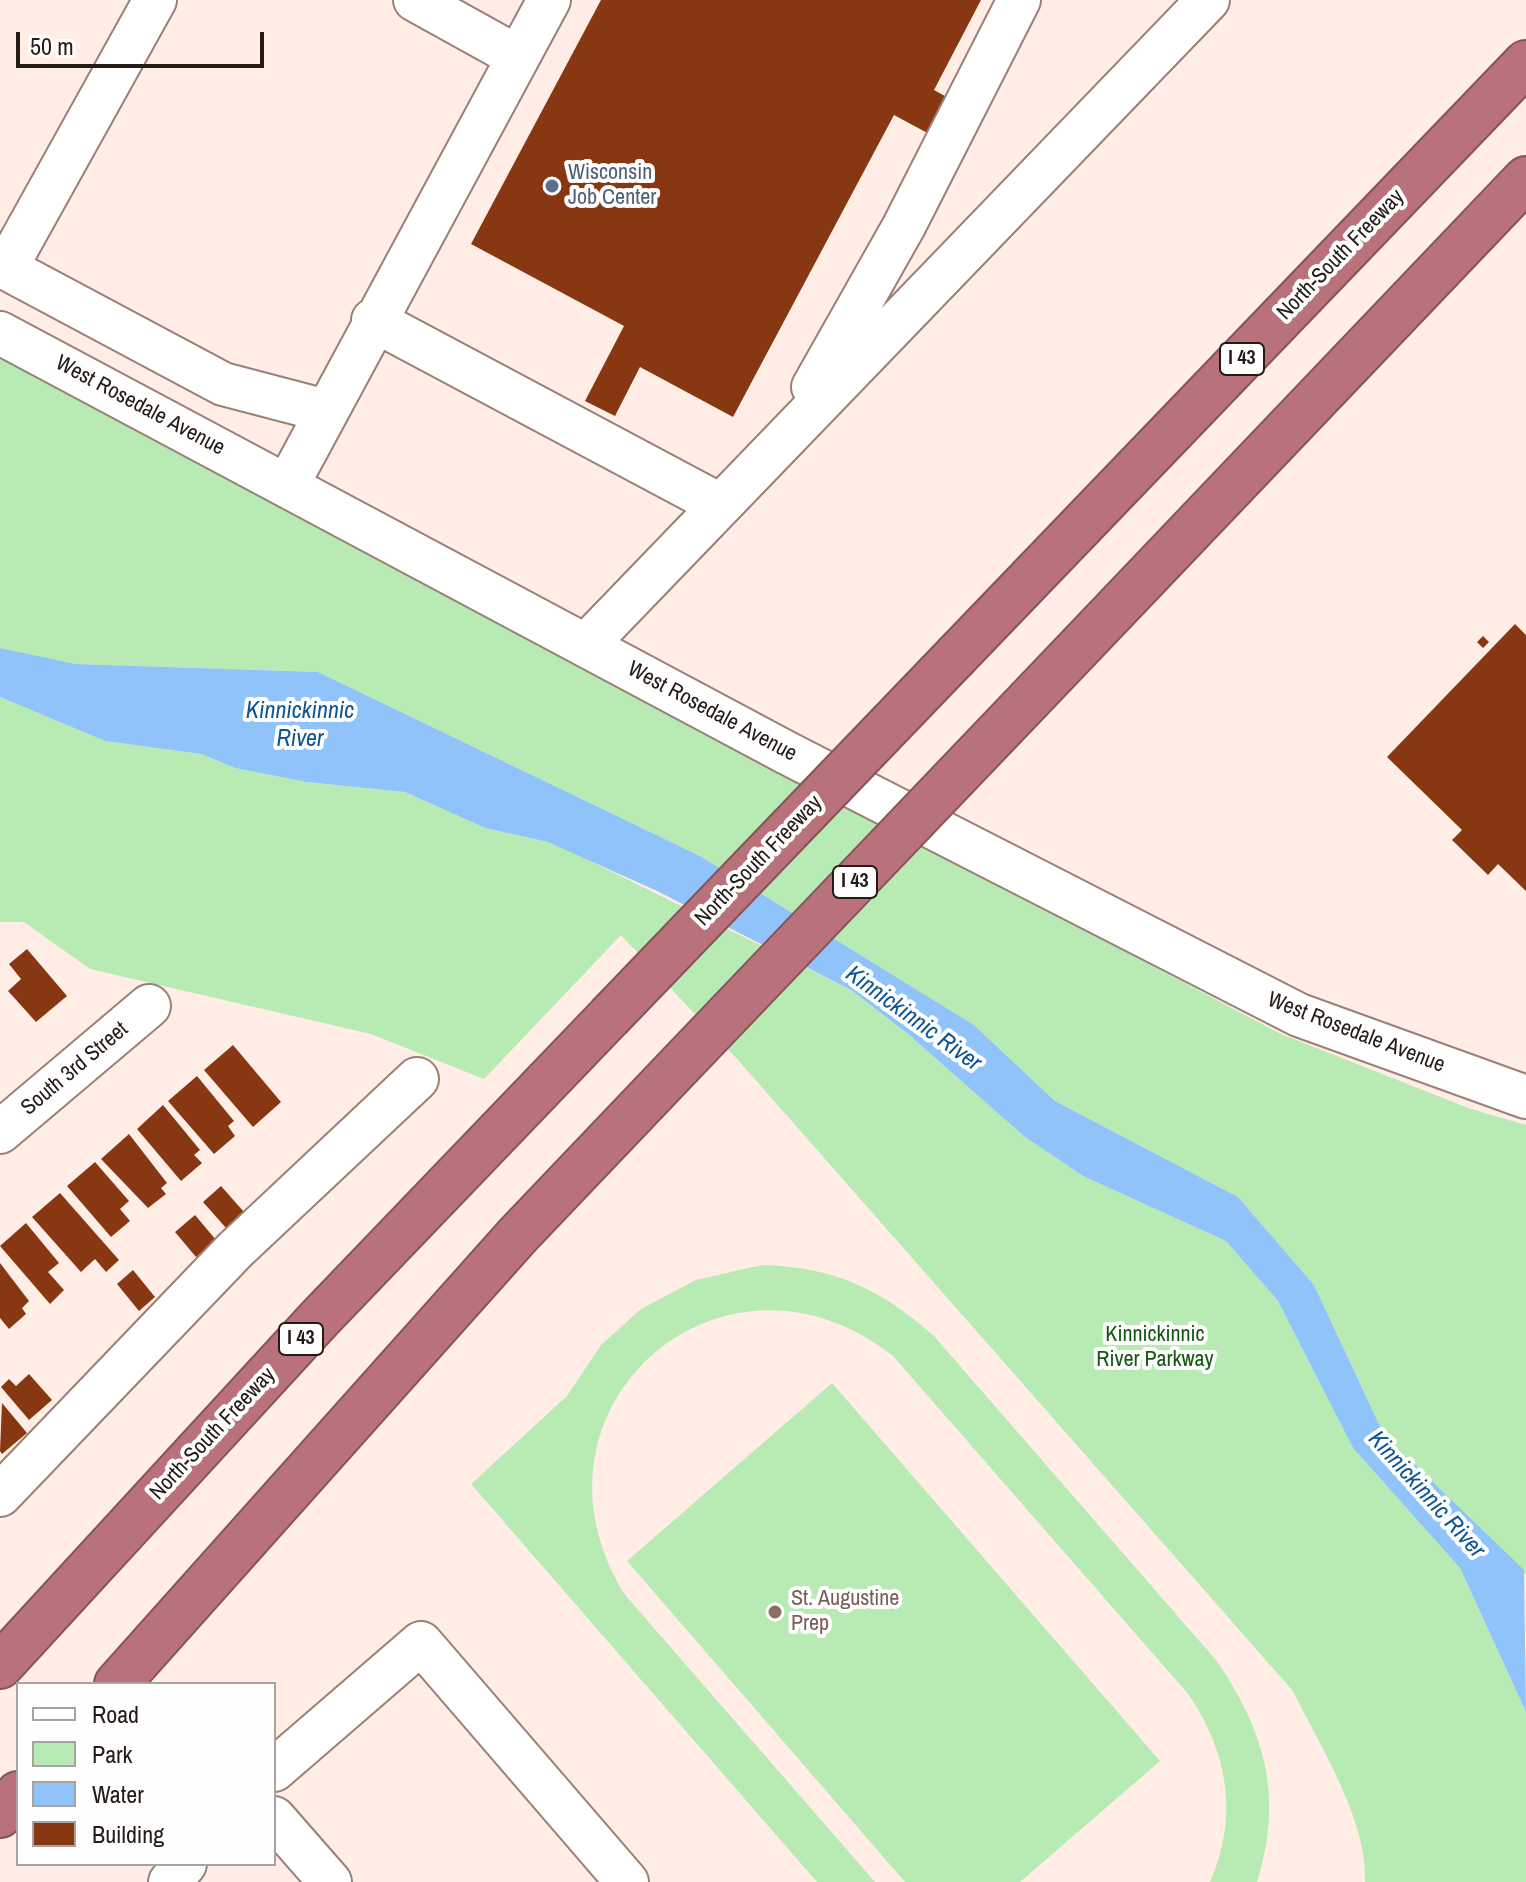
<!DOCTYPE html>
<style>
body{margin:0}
#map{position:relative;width:1526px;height:1882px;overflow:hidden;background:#ffede6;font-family:"Archivo Narrow",sans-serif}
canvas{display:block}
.legend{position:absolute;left:16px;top:1682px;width:260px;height:184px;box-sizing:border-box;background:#fefefe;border:2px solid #a7a3a1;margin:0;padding:10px 14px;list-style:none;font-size:24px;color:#241a16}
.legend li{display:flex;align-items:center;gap:16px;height:40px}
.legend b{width:40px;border:2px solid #a7a3a1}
.scale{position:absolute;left:16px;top:32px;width:248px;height:36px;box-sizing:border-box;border:4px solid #241a16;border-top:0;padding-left:10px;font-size:24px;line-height:28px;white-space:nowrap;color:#241a16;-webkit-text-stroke:6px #fefefe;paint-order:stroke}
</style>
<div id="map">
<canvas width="1526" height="1882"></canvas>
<ul class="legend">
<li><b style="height:10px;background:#fff"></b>Road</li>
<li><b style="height:22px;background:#b8ebb3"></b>Park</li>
<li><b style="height:22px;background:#90c3fa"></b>Water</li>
<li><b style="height:22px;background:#873813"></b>Building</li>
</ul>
<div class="scale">50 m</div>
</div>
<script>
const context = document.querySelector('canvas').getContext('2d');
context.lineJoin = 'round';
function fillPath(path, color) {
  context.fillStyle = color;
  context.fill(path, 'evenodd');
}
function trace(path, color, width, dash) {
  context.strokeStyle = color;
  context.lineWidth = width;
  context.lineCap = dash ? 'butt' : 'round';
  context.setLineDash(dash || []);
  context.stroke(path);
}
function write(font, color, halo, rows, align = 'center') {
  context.font = font + ' "Archivo Narrow",sans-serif';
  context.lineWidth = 8;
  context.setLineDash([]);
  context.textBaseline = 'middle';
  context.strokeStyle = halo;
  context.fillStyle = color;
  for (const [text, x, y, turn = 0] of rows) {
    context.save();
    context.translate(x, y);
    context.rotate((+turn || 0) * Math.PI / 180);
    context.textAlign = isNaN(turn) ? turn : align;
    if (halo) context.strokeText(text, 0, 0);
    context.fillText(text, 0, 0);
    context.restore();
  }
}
fillPath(new Path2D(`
 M0,356l1281,678 190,75 55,16v450l-142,-140 -70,-150 -76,-88 -183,-96 -81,-76 -274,-169 -382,-184 -242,-8 -76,-16z
 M0,697l105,44 96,13 34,14 71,14 99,10 80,36 63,14 26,11 277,137 57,44 117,103 58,39 143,65 52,60 75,147 107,120 66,144v170h-161c3,-61 -45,-136 -72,-191l-555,-631 -117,-125 -137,144 -113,-45 -281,-65 -66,-47h-24z
 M762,1265c72,2 117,23 171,70l283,325c49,71 68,137 41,222h-47c29,-65 18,-129 -21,-187l-296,-339c-170,-135 -384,53 -267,240l249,286h-58l-346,-398 96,-88 34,-51 40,-36 55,-29z
 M832,1383l328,378 -140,121h-115l-278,-321z`), '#b8ebb3');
fillPath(new Path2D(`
 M0,648l76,16 242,8 382,184 274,169 81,76 183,96 76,88 70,150 140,135 2,142 -66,-144 -107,-120 -75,-147 -52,-60 -143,-65 -58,-39 -117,-103 -57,-44 -194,-99 -109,-49 -63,-14 -80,-36 -99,-10 -71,-14 -34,-14 -96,-13 -105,-44z`), '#90c3fa');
fillPath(new Path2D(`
 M601,0h380l-47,90 18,10 -19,36 -39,-21 -161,302 -93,-50 -25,49 -30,-15 39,-75 -153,-82z
 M1515,624l11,11v256l-28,-27 -10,11 -36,-35 10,-10 -75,-73z
 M1483,636l6,6 -6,6 -6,-6z
 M27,949l40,47 -31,26 -28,-31 13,-12 -12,-15z
 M233,1045l48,57 -28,25 -49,-57z
 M197,1076l37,45 -6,5 7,10 -21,18 -46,-53z
 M163,1105l37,45 -6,5 8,8 -21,18 -44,-52z
 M129,1134l38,49 -6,5 5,6 -18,14 -47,-49z
 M95,1162l34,39 -9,8 10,12 -19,16 -44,-51z
 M221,1186l23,26 -18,16 -23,-26z
 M60,1193l59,67 -13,12 -11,-13 -14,13 -49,-55z
 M195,1215l21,25 -20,17 -21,-25z
 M26,1223l33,40 -11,9 16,18 -14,14 -50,-58z
 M0,1263l29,38 -7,7 4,6 -17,15 -9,-11z
 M133,1270l22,27 -16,14 -22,-27z
 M29,1374l23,26 -23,20 -28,-33 8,-8 7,7z
 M2,1403l25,30 -25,21 -2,-3z`), '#873813');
const minor = new Path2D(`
 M415,0l103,57
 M0,265l223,119 103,27
 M6,268l149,-268
 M373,320l347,185
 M0,333l787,420 512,262 227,82
 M813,387l91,-161 115,-226
 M288,484l261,-484
 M587,644l621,-644
 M0,1132l149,-126
 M0,1495l235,-245 182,-171
 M274,1770l147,-127 206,239
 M274,1818l56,64
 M170,1882l15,-18`);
const highway = new Path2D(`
 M957,655l569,-592
 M1030,699l496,-520
 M0,1666l320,-348 289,-301
 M117,1684l401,-449 162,-170
 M0,1815l18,-21`);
trace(minor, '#9a8076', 46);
trace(highway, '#855358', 48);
trace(minor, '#fff', 42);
trace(highway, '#b9727c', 44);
const highwayBridge = new Path2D(`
 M609,1017l348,-362
 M680,1065l350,-366`);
trace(highwayBridge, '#855358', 48, []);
trace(highwayBridge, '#b9727c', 44);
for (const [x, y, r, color] of [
 [552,186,8,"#5c6f8a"],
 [775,1612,8,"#8d6e63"]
]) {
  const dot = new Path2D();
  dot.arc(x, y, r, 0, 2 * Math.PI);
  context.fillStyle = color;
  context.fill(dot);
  trace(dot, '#fefefe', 3);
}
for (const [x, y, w] of [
 [1242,359,44],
 [855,882,44],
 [301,1339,44]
]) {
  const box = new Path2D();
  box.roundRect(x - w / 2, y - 16, w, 32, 6);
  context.fillStyle = '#fefefe';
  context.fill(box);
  trace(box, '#241a16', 2);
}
write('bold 20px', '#241a16', null, [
 ["I 43",1242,359],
 ["I 43",855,882],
 ["I 43",301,1339]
]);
write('22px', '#4e5e75', '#fefefe', [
 ["Wisconsin",568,173],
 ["Job Center",568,198]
], 'left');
write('22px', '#241a16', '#fefefe', [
 ["North-South Freeway",1341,255,-46],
 ["West Rosedale Avenue",140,406,28],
 ["West Rosedale Avenue",712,712,28],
 ["North-South Freeway",759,861,-46],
 ["West Rosedale Avenue",1356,1033,21],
 ["South 3rd Street",75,1069,-40],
 ["North-South Freeway",213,1434,-47]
]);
write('22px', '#155712', '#fefefe', [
 ["Kinnickinnic",1155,1335],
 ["River Parkway",1155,1360]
]);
write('22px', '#785e54', '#fefefe', [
 ["St. Augustine",791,1599],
 ["Prep",791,1624]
], 'left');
write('italic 24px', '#0f5592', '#fefefe', [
 ["Kinnickinnic",300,712],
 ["River",300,740],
 ["Kinnickinnic River",913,1019,36],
 ["Kinnickinnic River",1426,1495,48]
]);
</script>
